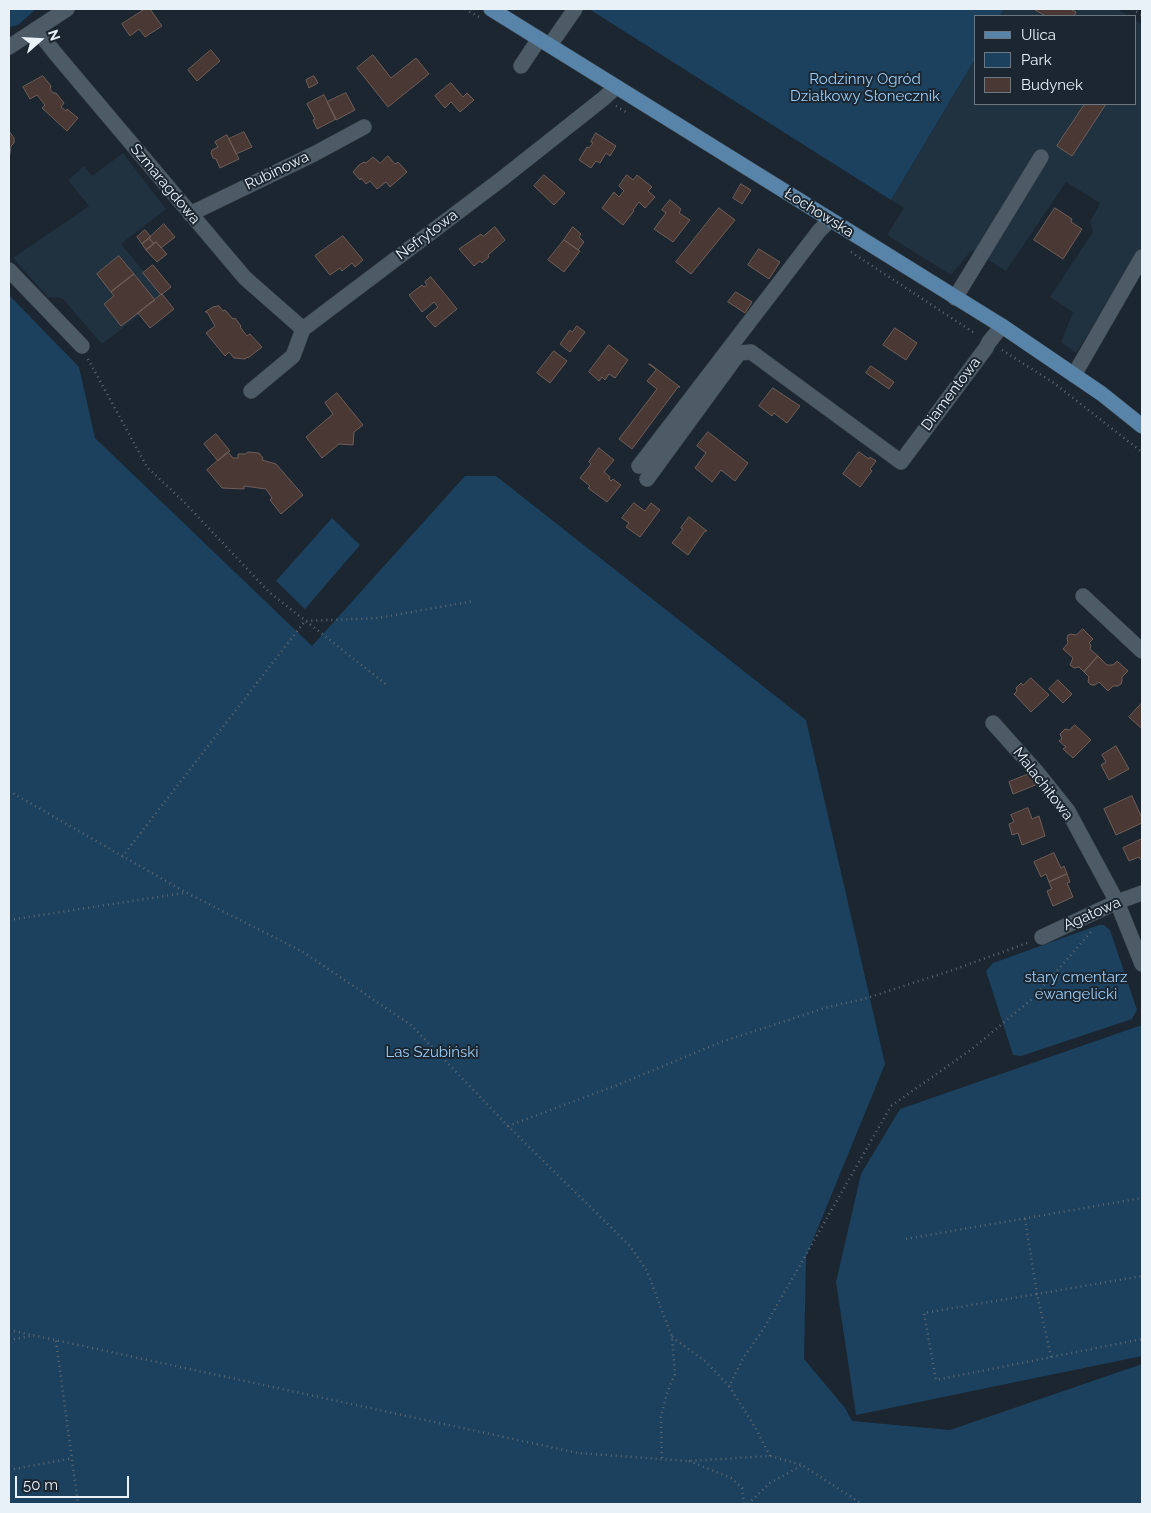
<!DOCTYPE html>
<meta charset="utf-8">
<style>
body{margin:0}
#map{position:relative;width:1151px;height:1513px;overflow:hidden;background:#1b2630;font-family:Raleway,sans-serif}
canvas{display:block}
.frame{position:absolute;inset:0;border:10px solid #e9f1f8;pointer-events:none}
.legend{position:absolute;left:974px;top:15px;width:162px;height:90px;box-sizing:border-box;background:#1b2630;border:1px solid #6d7780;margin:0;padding:6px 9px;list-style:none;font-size:15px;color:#e9f1f8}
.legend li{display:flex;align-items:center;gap:10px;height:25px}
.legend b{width:25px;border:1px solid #6d7780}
.north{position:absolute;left:15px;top:15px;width:50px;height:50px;-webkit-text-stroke:4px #1b2630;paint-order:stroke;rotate:71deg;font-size:14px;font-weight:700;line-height:20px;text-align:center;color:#e9f1f8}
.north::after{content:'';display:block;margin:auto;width:18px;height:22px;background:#e9f1f8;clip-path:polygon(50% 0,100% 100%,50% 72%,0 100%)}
.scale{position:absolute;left:15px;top:1476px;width:114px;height:22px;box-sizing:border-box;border:2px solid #e9f1f8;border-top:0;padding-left:6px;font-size:15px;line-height:18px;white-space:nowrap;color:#e9f1f8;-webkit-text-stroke:4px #1b2630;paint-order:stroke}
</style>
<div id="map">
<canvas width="1151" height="1513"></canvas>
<div class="frame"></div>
<ul class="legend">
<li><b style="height:6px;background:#5884a9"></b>Ulica</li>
<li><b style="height:14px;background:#1b415e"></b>Park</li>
<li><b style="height:14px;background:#493833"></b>Budynek</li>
</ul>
<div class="north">N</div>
<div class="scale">50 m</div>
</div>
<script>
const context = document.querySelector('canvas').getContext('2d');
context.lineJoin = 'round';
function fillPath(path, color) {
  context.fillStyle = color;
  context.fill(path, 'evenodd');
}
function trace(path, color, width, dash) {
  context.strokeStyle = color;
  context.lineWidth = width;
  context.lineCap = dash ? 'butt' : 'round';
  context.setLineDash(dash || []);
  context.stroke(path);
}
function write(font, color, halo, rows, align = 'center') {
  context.font = font + ' Raleway,sans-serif';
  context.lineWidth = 4;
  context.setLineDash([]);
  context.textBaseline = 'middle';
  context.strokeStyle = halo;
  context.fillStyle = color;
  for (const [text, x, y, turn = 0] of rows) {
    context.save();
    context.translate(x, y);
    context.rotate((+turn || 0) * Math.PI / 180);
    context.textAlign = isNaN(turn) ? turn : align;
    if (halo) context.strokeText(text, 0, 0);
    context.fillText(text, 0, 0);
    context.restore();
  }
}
fillPath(new Path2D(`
 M1004,9h113l12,7h-129z
 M1135,20l7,5v221l-66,107 -15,-11 12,-30 -23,-15 43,-65 -3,-10 10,-19 -34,-21 -60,89 -34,-21 -21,25 -64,-40 17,-27 -13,-8 84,-141v45h160z
 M123,153l43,56 -45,35 43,52 -62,48 -40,-46 -14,-1 -35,-39 76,-52 -21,-26 16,-14 8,10z`), '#203140');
fillPath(new Path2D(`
 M9,9h27l-18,16 -9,2z
 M589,9h415l-4,7h-25v43l-84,141z
 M9,295l70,72 16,71 217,208 153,-170h31l310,244 79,344 -79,193 -2,102 41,49 7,13 98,9 192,-66v140h-1133z
 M332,518l28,27 -55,64 -29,-28z
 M1099,925h5l6,5 27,80 -5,9 -111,37 -8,-1 -27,-84 7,-8z
 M1142,1025v331l-286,59 -20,-133 25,-108 39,-65z`), '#1b415e');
const building = new Path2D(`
 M145,9h5l12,17 -17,11 -6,-8 -9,7 -8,-12z
 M1034,9h36l6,3 -2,4h-28z
 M211,50l9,11 -23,20 -9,-11z
 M373,55l18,23 25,-20 13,16 -41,33 -31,-39z
 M43,76l8,10 -1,3 3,4h3l8,10 -3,4 5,4 1,-2 11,9 -11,13 -25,-23 3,-3 -8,-10 -7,4 -7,-12z
 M314,76l4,7 -9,5 -3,-8z
 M451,83l12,14 4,-4 7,7 -14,12 -9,-10 -6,6 -10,-12z
 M346,93l9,17 -19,10 -9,-18z
 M324,95l12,24 -19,10 -4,-9 2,-1 -8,-15z
 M1085,104h21l-34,52 -15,-10z
 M9,131l5,7v5l-3,3 -2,14z
 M244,132l8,15 -16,7 -7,-15z
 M596,133l20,13 -6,10 -4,-3 -6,10 -4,-2 -5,7 -12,-8 8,-13 2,1 4,-5 -2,-1z
 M227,135l12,24 -19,9 -4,-9 -3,-1 -2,-5 1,-3 6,-3 -3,-5z
 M388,156l7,8 3,-2 9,10 -17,15 -4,-5 -9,7 -7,-8 -4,3 -5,-6 -1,2 -7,-8 6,-7 5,-3 2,1 7,-6 7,6z
 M544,175l21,18 -11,12 -20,-19z
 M627,175l6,5 4,-5 15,12 -4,4 7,6 -10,11 -6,-6 -6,8 1,1 -11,14 -21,-17 12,-16 5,5 5,-6 -5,-5z
 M741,184l10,6 -9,14 -9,-6z
 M670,200l11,9 -2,4 11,7 -17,22 -19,-13 12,-16 -4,-3z
 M719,208l16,12 -44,54 -15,-12z
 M1055,208l17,11 -1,3 11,7 -19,30 -29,-19z
 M164,224l11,13 -14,11 -5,-6 -2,2 -5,-6z
 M495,227l10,13 -17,15 1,2 -7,6 -2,-2 -6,5 -15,-17 22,-15 2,2z
 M573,227l8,7 -2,3 5,5 -6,8 -14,-10z
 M145,230l6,7 -9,7 -5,-7z
 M343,236l20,24 -8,7 -3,-4 -10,8 -2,-3 -10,7 -15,-19z
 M149,238l5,6 -8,6 -4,-6z
 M564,240l16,11 -16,21 -16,-12z
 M156,242l11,12 -10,8 -11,-12z
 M759,249l21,13 -11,17 -21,-14z
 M119,256l15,18 -23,18 -14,-18z
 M153,265l18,22 -10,8 -18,-22z
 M134,274l21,26 -34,26 -17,-22 10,-8 -3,-4z
 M431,277l26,32 -22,18 -9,-10 12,-10 -4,-5 -12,10 -13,-17 13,-10 2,2 3,-2 -2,-3z
 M736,292l16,10 -7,11 -17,-11z
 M162,294l12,15 -24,19 -12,-15z
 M219,306l4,5 2,-1 8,9 2,-1 6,8 -1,1 7,9 3,-2 12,13 -14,11 -1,-1 -2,2 -11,-1 -5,-6 -4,4 -19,-23 9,-7 -8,-14h-2l8,-5z
 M577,326l8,6 -15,20 -10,-8 10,-14 2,2z
 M895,328l22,15 -11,17 -23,-15z
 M609,345l19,15 -13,18 -6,-4 -4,6 -3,-3 -3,4 -10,-9z
 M554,351l13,10 -17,22 -13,-10z
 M649,364h1l30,23h-2l-46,62 -13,-10 38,-50 -10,-8 9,-11z
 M871,366l23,16 -5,7 -23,-16z
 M773,388l27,18 -13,17 -13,-10 -2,3 -13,-10z
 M337,393l26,32 -9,7 -1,13 -14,-1 -17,14 -16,-21 27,-23 -8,-11z
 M708,432l40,31 -13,18 -14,-11 -9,12 -17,-14 11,-15 -9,-7z
 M216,434l14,17 -12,10 -14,-17z
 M599,448l15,12 -10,12 6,5 -1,2 2,2 2,-2 8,6 -14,17 -19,-14 2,-2 -10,-8 11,-14 -2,-2z
 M228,452l5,6h5v-4h7l3,-2 11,1 4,5 -1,2 14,4 27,31 -22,19 -11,-14 2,-2 -6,-9 -22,-3v3l-22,-1 -15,-18z
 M859,452l10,7 1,-2 6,4 -6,8 2,2 -12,16 -17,-13z
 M634,503l11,8 6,-8 9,7 -20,27 -14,-10 3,-4 -7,-5z
 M689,517l18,14h-2l-17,24 -16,-12 11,-14 -2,-1z
 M1083,629l10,10 -4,4 2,2 -1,4 8,7 -14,16 -5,-5 -5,1 -4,-3 3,-7 -10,-9 5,-6 -1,-5 1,-3 3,-1 5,1z
 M1098,656l9,9h6l4,-4 11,10 -6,6v4l-1,3 -3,2h-5l-5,5 -9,-9 -4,3h-4l-3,-3 1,-5 -5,-5z
 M1031,678l18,17 -18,17 -17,-18 3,-3 -1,-3 5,-5 2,2z
 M1058,680l14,14 -9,9 -14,-14z
 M1142,703v26l-13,-12z
 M1075,725l16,15 -18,18 -10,-9 3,-2 -7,-6 3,-2 -2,-5 5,-5 4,1z
 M1116,746l13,23 -20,11 -8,-15 5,-3 -4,-7z
 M1034,772l4,12 -25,10 -4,-12z
 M1132,796l10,22v5l-26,12 -12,-26z
 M1028,808l4,11 7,-3 6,20 -23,9 -4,-12 -6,2 -3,-11 5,-2 -3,-7z
 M1142,839v21h-1l-2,-3 -10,4 -6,-13z
 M1054,853l7,15 3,-2 3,8 -18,8 -3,-8 -5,3 -7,-15z
 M1067,874l3,8 -3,1 6,14 -20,9 -6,-15 5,-2 -3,-7z`);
fillPath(building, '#493833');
trace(building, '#705e58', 1);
const minor = new Path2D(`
 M37,30l18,23 190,225 58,51
 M550,45l25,-36
 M9,47l58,-38
 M521,66l18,-27
 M190,214l124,-60 50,-27
 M9,270l73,76
 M955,298l86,-141
 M1074,375l68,-118
 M251,391l42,-35 10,-27 200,-151 101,-80 12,-11
 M639,466l180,-235 11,-11
 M647,479l92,-126 12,-1 150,110 85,-114 3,-6 13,-16
 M1083,596l59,55
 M993,723l43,48 32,40 49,91 25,62
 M1042,937l75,-35 25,-9`);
const major = new Path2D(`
 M491,9l511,317 100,68 40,32`);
trace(minor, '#374149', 16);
trace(major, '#374149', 16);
trace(new Path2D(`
 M465,9l14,8
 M1132,9l10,6
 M616,106l10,6
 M851,252l125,82
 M1002,350l52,33 88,69
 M88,359l59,108 37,35 85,90 118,93
 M9,791l176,101 118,60 108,73 97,101 122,120 17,25 25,66 3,37 -8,19 -6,24 1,42
 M122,857l183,-236 73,-3 96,-17
 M9,920l175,-27
 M508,1126l112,-42 101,-42 107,-35 36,-8 89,-29 77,-28
 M1025,1219l12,75 105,-18
 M906,1239l236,-41
 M9,1330l569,123 110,8 82,-5 32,9 60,39
 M672,1337l33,24 24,25
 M9,1340l22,-4
 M56,1341l22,163
 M1051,1357l-14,-63 -113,19 12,67 206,-41
 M770,1456l-15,-29 -26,-41 15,-29 20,-29 127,-222 81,-57 60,-50 59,-67
 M689,1461l42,17 11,10 2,16
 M9,1470l64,-12
 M748,1504l22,-21 31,-17`), '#5e6871', 2.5, [1, 4]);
trace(minor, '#4d5b66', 15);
trace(major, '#5884a9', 15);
write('15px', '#9bcef9', '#1b2630', [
 ["Rodzinny Ogród",865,79],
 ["Działkowy Słonecznik",865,96],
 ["stary cmentarz",1076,977],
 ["ewangelicki",1076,994],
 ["Las Szubiński",432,1052]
]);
write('15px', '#e9f1f8', '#1b2630', [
 ["Rubinowa",277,171,-26],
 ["Szmaragdowa",165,184,50],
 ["Łochowska",819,213,32],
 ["Nefrytowa",427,235,-37],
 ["Diamentowa",951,394,-53],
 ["Malachitowa",1043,784,52],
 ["Agatowa",1092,914,-24]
]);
</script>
